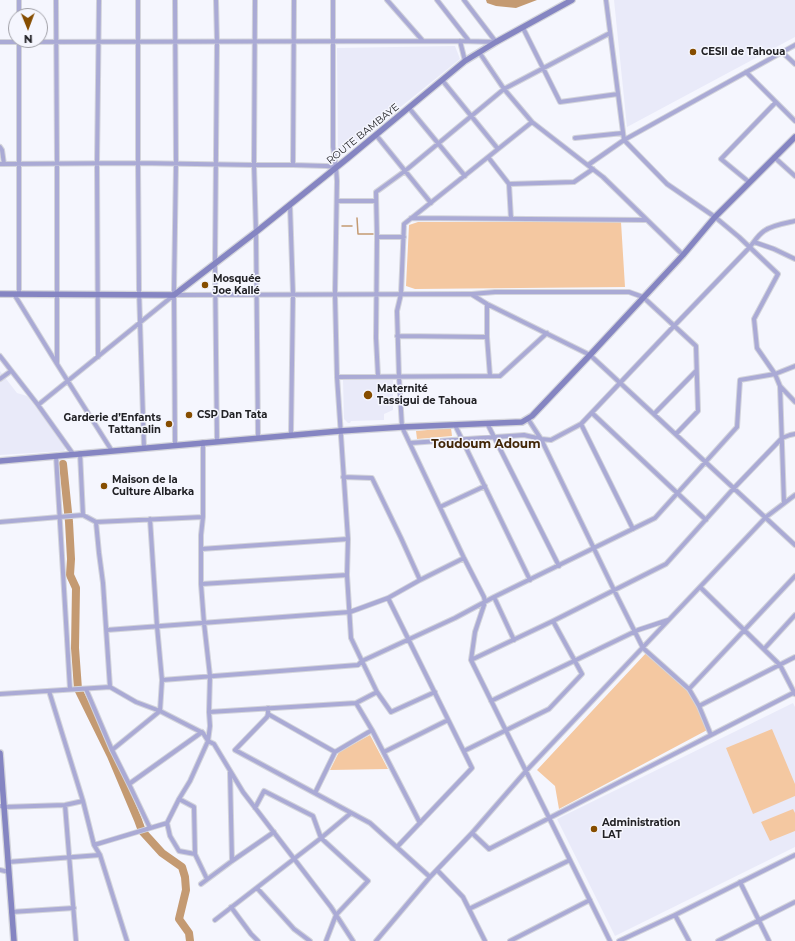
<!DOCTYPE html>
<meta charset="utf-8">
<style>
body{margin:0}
#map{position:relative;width:795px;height:941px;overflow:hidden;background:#f5f6fe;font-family:Montserrat,sans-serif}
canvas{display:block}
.north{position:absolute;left:8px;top:8px;width:40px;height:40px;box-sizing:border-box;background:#f5f6fe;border:1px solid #a1a1a8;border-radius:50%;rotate:179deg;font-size:11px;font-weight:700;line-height:16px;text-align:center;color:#222226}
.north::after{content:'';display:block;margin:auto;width:14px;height:18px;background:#864d00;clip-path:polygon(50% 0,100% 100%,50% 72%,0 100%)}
</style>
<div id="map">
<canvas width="795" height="941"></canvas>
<div class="north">N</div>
</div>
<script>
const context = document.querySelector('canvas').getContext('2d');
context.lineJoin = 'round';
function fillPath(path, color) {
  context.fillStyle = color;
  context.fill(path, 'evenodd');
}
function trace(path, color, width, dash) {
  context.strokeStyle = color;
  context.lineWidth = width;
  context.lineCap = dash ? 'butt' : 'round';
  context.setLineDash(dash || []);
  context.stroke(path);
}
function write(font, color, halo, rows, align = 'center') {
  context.font = font + ' Montserrat,sans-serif';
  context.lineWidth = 3;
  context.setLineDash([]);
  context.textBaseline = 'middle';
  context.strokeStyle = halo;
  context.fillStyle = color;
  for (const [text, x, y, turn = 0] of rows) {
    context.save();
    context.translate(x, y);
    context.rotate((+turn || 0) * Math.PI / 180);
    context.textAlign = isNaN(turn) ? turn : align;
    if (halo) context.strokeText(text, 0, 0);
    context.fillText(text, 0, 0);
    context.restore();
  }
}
fillPath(new Path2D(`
 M614,0h181v37l-168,90z
 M455,46l5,13 -120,97 -2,-4 -1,-104z
 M0,371l17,22 10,3 22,28 17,24 -2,3 -64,4z
 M343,380h50v30l-9,4v6l-33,1 -1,2h-2l-4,-4z
 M793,703l2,4v140l-180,89 -58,-117z`), '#e9eaf9');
fillPath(new Path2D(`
 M418,222h203l4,65 -210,2 -9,-3 3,-61z
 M451,428l1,8 -35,3 -1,-8z
 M647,652l41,36 21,41 -150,80 -4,-23 -18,-16z
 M772,729l23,55v12l-42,18 -27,-66z
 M370,735l18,34 -58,1 9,-18z
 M793,809l2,4v18l-25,10 -9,-19z`), '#f4c8a1');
fillPath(new Path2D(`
 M486,0h51l-21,8 -20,-2 -9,-3z`), '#c49a72');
trace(new Path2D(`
 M357,218l1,16h15
 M342,226h10`), '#c49a72', 1.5);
trace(new Path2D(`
 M63,464l6,58 2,37 -1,16 6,13 -1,60 3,41 33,67 27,64 4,11 20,22 20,14 3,10 1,13 -7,29 10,14 1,8`), '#c49a72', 8);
const street = new Path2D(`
 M56,0l1,164v200l55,87
 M138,0v163l1,127 5,158
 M175,0l1,163 -2,127 1,155
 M216,0l1,42 -2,222 2,177
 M255,0l-1,165 2,67 2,205
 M387,0l36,41
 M437,0l32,41
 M464,0l32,42
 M606,0l18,140 43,44 48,33 24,20 39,37 -24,45 3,29 18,26 5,12 15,16
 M19,16v-16
 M523,28l37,74 58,-8
 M19,41v253
 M460,41l5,20
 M0,42l460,-1 36,1
 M479,52l25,37 28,33 71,55 80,78
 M782,52l13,12
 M746,72l49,49
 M442,80l56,69
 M409,108l56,68
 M532,122l-128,102 -3,70 -4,17 2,66 3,50 62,131 20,39 1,5 -10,30 -4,28 139,281
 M376,135l55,68
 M575,138l48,-5
 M0,147l2,3 2,14
 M488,157l21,27 2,35
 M774,157l21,19
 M0,164l138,-1 116,2h39l33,1 10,1 -3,-20v-147
 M293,165l1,-165
 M588,165l36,-25 171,-95
 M749,182l-28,-23 55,-57
 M509,184l65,-2 19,-13
 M337,201h39
 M290,205l3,89 -2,140
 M411,218l235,2
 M377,237h27
 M754,242l20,7 21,10
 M14,294l43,70
 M472,294l23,-2h134l14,5 53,49 2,65 -22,23
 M487,304v33l3,39
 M397,336l90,1
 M0,356l38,49 35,49
 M98,357l-1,-194 2,-163
 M378,376l-2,-38 1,-101 -1,-45 29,-21 99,-82 106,-56
 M337,377l163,-1 47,-43
 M0,379l11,-8
 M780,386l4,117
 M38,405l136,-110 297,-1 16,10 103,51 205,190
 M592,413l114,107
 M654,414l42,-43
 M528,419l13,20 73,151 29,58 46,41 10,17 12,29
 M487,423l72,143
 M581,424l52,105
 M455,425l75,155
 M203,442v75l-2,18v49l3,39 6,53 -1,36
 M410,443l114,-8 17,4 10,1 30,-16 93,-98 75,-78c5,-6 9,-13 15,-17 8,-6 22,-8 31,-10
 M80,453l3,62
 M56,456l14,233
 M343,477l29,1 29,60 19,42
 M440,507l45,-21
 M0,522l83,-7 13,7 3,31 4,30 7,104 26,15 24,9 43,22 5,8 6,3 29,48 88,115 22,34
 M96,522l107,-5
 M201,549l147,-10
 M201,584l146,-9
 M700,587l80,78 15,29
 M494,597l20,43
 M388,598l84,170 -75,79
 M107,630l243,-18 38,-14 32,-18 44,-22
 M764,649l31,-34
 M471,660l82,-39 113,-57 68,-76 48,-50 8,-3 5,-1
 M162,680l196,-15 4,-4 93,-43 39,-21 161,-79 82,-91 3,-47 35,-6 20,-8
 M86,689l26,61 17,34
 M689,689l106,-113
 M49,691l34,110 11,44 6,10 27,86
 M377,692l14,20 44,-20
 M0,694l110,-7
 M491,701l83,-40 64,-31 30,-10
 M356,703l16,27 48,93
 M699,706l96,-49
 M268,708v6l-1,3 -32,33 135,73 60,54
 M268,714l67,38
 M112,750l48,-39 2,-31 -5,-54 -7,-107
 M464,751l85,-42 33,-35 -29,-53
 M384,752l64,-32
 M315,793l20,-41 37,-22
 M179,799l15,8 1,47 12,25
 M65,805l11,136
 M0,806l4,1 61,-2 18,-4
 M255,808l9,-17 49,25 8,22 47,43 -32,34 -10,26
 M167,823l3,13 9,15 16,3
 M150,828l-21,-44 73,-52
 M472,833l17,16 306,-157
 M94,845l73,-22 12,-24 11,-18 18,-40 2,-15 -1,-14 147,-9 21,-11 -15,-31 -11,-23 -4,-63 1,-36 -11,-162 -2,-83 2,-113 -1,-14
 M232,861l42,-29
 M8,862l92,-7
 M0,870l9,2
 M437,870l26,27 22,44
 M740,882l29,59
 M201,884l31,-23 -2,-89
 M257,888l37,41 16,12
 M231,907l20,27 7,7
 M469,909l101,-49
 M11,912l63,-4
 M675,915l14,26
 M215,920l106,-82 30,-25
 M376,941l54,-64 42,-44 54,-62 240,-254 29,-22
 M510,941l80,-41
 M619,941l56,-26 120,-60
 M718,941l77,-39`);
const secondary = new Path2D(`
 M0,294l174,1 82,-63 92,-74 117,-97 31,-19 76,-42
 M0,461l340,-30 62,-4 120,-5 10,-6 58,-61 93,-100 32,-38 80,-80
 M0,753l14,188`);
trace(street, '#d3d4db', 6);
trace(secondary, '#d3d4db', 8);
trace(street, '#aaaad5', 4);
trace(secondary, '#8585c2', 5.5);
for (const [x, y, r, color] of [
 [693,52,4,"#864d00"],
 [205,285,4,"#864d00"],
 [368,395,5,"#864d00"],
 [189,415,4,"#864d00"],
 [169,424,4,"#864d00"],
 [104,486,4,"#864d00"],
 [594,829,4,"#864d00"]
]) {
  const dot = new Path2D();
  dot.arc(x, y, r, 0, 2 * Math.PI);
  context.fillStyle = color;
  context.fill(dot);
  trace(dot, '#f5f6fe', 1.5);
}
write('bold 10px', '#222226', '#f5f6fe', [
 ["CESII de Tahoua",701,52],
 ["Mosquée",213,279],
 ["Joe Kallé",213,291],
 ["Maternité",377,389],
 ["Tassigui de Tahoua",377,401],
 ["CSP Dan Tata",197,415],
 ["Garderie d’Enfants",161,418,"right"],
 ["Tattanalin",161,430,"right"],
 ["Maison de la",112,480],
 ["Culture Albarka",112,492],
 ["Administration",602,823],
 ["LAT",602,835]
], 'left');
write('10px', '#222226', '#f5f6fe', [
 ["ROUTE BAMBAYE",363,134,-39]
]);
write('bold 12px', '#422607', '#f5f6fe', [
 ["Toudoum Adoum",486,444]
]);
</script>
